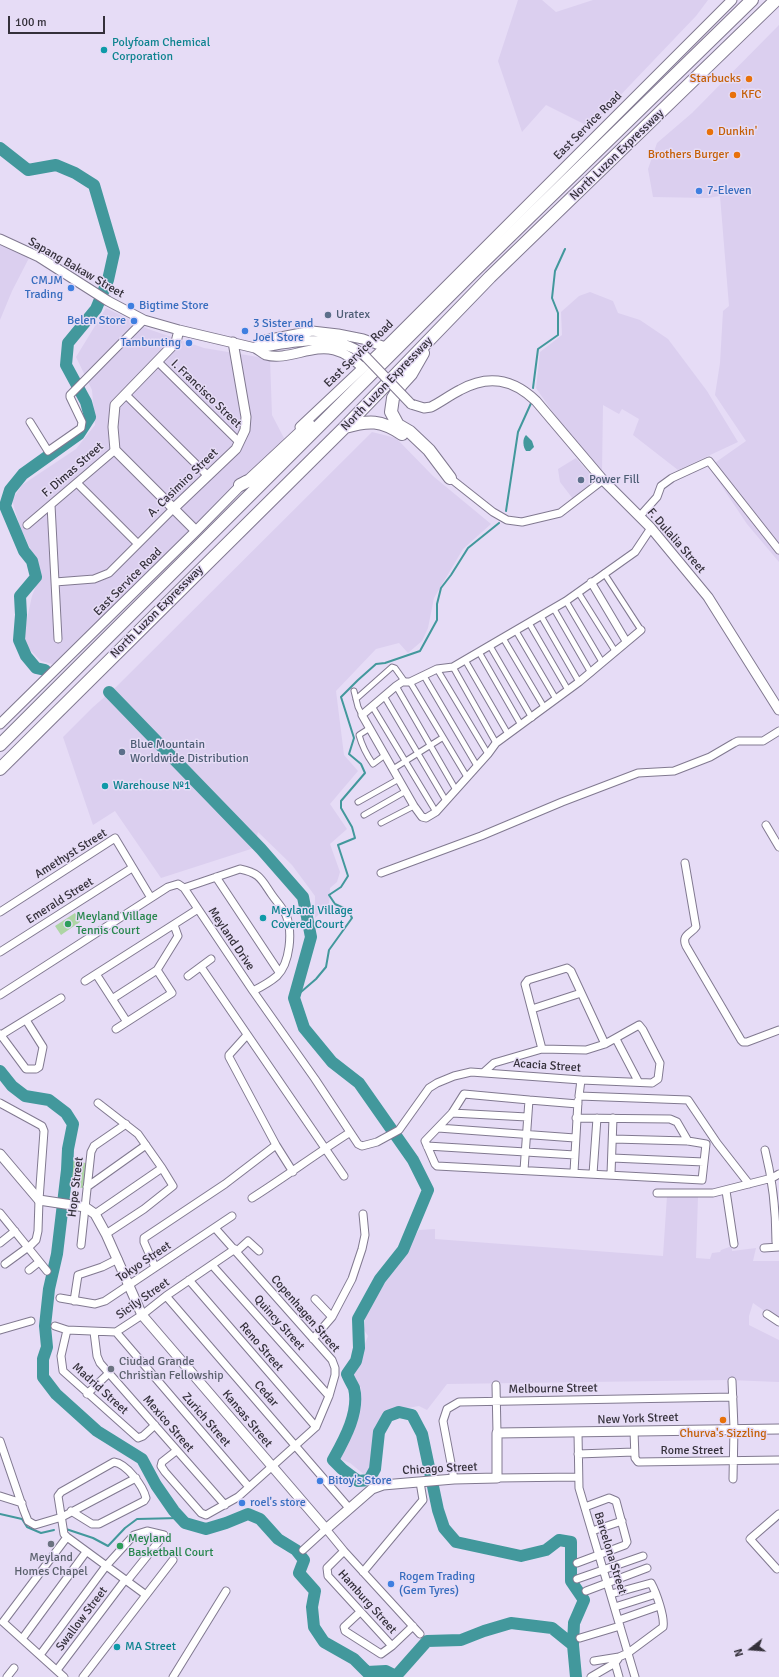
<!DOCTYPE html>
<meta charset="utf-8">
<style>
body{margin:0}
#map{position:relative;width:779px;height:1677px;overflow:hidden;background:#e6dcf6;font-family:Signika,sans-serif}
canvas{display:block}
.north{position:absolute;left:731px;top:1629px;width:40px;height:40px;-webkit-text-stroke:3px #e6dcf6;paint-order:stroke;rotate:253deg;font-size:11px;font-weight:700;line-height:16px;text-align:center;color:#34303a}
.north::after{content:'';display:block;margin:auto;width:14px;height:18px;background:#34303a;clip-path:polygon(50% 0,100% 100%,50% 72%,0 100%)}
.scale{position:absolute;left:8px;top:16px;width:97px;height:18px;box-sizing:border-box;border:2px solid #34303a;border-top:0;padding-left:5px;font-size:12px;line-height:14px;white-space:nowrap;color:#34303a;-webkit-text-stroke:3px #e6dcf6;paint-order:stroke}
</style>
<div id="map">
<canvas width="779" height="1677"></canvas>
<div class="north">N</div>
<div class="scale">100 m</div>
</div>
<script>
const context = document.querySelector('canvas').getContext('2d');
context.lineJoin = 'round';
function fillPath(path, color) {
  context.fillStyle = color;
  context.fill(path, 'evenodd');
}
function trace(path, color, width, dash) {
  context.strokeStyle = color;
  context.lineWidth = width;
  context.lineCap = dash ? 'butt' : 'round';
  context.setLineDash(dash || []);
  context.stroke(path);
}
function write(font, color, halo, rows, align = 'center') {
  context.font = font + ' Signika,sans-serif';
  context.lineWidth = 3;
  context.setLineDash([]);
  context.textBaseline = 'middle';
  context.strokeStyle = halo;
  context.fillStyle = color;
  for (const [text, x, y, turn = 0] of rows) {
    context.save();
    context.translate(x, y);
    context.rotate((+turn || 0) * Math.PI / 180);
    context.textAlign = isNaN(turn) ? turn : align;
    if (halo) context.strokeText(text, 0, 0);
    context.fillText(text, 0, 0);
    context.restore();
  }
}
fillPath(new Path2D(`
 M518,0h24l14,12 37,-12h115l-12,16 -106,111 -44,-22 -24,27 -24,-71z
 M779,25v537l-32,-38 -38,-57 37,-26 -31,-46 5,-32 3,-52 6,-5 -9,-110 -12,2 -55,-1 -5,-28 9,-26 35,-30z
 M0,243l29,15 -17,33 -12,29z
 M590,292l23,9 5,12 22,7 28,19 39,52 31,51 -60,28 -45,-35 6,-16 -17,-10 -3,5 -16,-9 -1,67 -43,-51 -23,-33 4,-36 22,-17 -1,-23 18,-16z
 M106,308l42,21 56,19 66,11 2,56 13,25 -229,225 -15,-4 -19,-19 10,-46 7,-18 -6,-23 -14,-31 -7,-24 10,-15 54,-36 19,-24 -3,-35 -16,-33z
 M372,432l24,6 37,38 58,48 -28,25 -29,49 -6,30 -6,13 -14,12 -9,-10 -23,6 -40,42 8,64 14,16 -28,33 17,25 -17,15 10,28 -3,10 -7,6 -1,17 -14,13v-22l-23,-31 -34,-33 -4,16 -93,30 -46,-67 -22,14 -30,-88 29,-29 24,-21z
 M576,458l20,23 -23,18 -13,-17 -2,-13z
 M667,1196l31,1 -2,61 14,1 2,-6 8,-1 1,-2 11,-4v5l24,-3 -3,13h26v60l-26,-18 -4,13v9l30,15v42l-49,-2 -283,4 -20,26 -8,-4 -17,3 -18,8 -6,12 -5,15 -1,16 -3,13 -3,3 -16,-13 -12,-5 8,-10 13,-39 2,-21 -7,-11v-5l14,-36 -4,-6 2,-18 53,-82 16,-1v10l228,17z`), '#dbcfef');
fillPath(new Path2D(`
 M75,913l5,9 -19,13 -6,-9z
 M70,1161l16,2 -3,25 -16,-2z`), '#add5a4');
fillPath(new Path2D(`
 M526,435l6,6 2,6 -4,4h-4c-3,-4 -4,-12 0,-16z`), '#42989c');
trace(new Path2D(`
 M533,388l5,-39 20,-14v-22l-6,-15 3,-27 10,-22
 M506,511l12,-79 14,-31
 M294,998l22,-19 10,-12 3,-17 23,-32 -4,-8 -13,-6 -6,-9 12,-8 7,-11 -10,-31 17,-7 -3,-11 -11,-19v-7l24,-28 -4,-9 -12,-10 5,-16 -13,-41 17,-17 18,-16 9,-1 35,-12 17,-31v-16l4,-16 10,-13 17,-27 31,-25
 M0,1514l22,5 5,8 14,6 13,-3
 M66,1529l27,9 15,8 17,-18 12,-9 43,-1`), '#42989c', 2);
trace(new Path2D(`
 M0,148l28,22 28,-5 19,8 19,12 20,68 -6,27 -12,29 -28,34 -2,22 20,37 4,15 -11,17 -56,40 -13,16 -5,16 19,45 8,10 4,16 -16,19 1,19 -2,25 7,16 10,12 9,2
 M109,692l152,157 42,48 8,40 -17,61 10,30 28,34 27,21 54,77 15,30 -25,60 -23,29 -22,40 1,29 -3,13 -9,13c2,5 5,10 7,14 6,24 -10,52 -21,72l9,9 16,12 11,-1 6,-11 4,-37 9,-16 11,-4 13,3 10,19 16,76 6,18 12,14 65,14 25,-6 13,-10 12,2v39l13,19 -10,23 -1,22 3,32
 M0,1071l12,15 13,10 24,4 17,13 7,11 -5,25 -1,21 -10,84 -8,35 -4,37 2,21 -4,12v18l13,17 41,37 45,28 14,26 18,26 11,12 21,6 20,-6 22,-9 12,5 18,20 18,11 8,10 -5,13 16,18 -3,16 2,20 10,15 30,17 13,13 19,-1 10,5 31,-35 34,-1 23,-9 27,-8 41,5 21,17`), '#42989c', 12);
const pedestrian = new Path2D(`
 M604,573l37,57
 M578,592l37,59
 M566,601l36,61
 M554,609l37,64
 M541,616l38,66
 M529,623l39,67
 M516,631l40,68
 M503,638l41,69
 M490,646l42,72
 M479,652l42,73
 M465,660l43,74
 M453,667l43,76
 M437,669l51,85
 M424,676l53,90
 M410,682l57,95
 M396,686l60,104
 M354,691l4,16 4,8
 M384,696l62,105
 M356,699l36,-32 3,1 10,14
 M372,706l64,106
 M370,728l-11,7c3,11 7,19 14,29l12,-9
 M393,769l49,-31
 M358,802l41,-23
 M364,815l42,-24
 M381,823l33,-17`);
const minor = new Path2D(`
 M158,362l81,80
 M125,394l82,81
 M30,422l18,29 33,-23 1,-6 -12,-25v-2l74,-75
 M450,478l43,34 14,8 15,2 38,-9 43,-33
 M77,483l61,61
 M51,505l7,134
 M640,516l17,-19 4,-11 11,-8 37,-17 70,89
 M27,525l88,-75
 M55,582l39,-3 15,-6 64,-64
 M591,582l35,59
 M641,630l-62,52 -83,61 -8,11 -52,58 -10,6 -4,-1 -8,-11 -52,-91 34,-29 6,-4h8l27,-13 16,-2 113,-66 69,-49 16,-24
 M766,825l13,22
 M685,863l11,64c-5,7 -15,8 -10,19l55,94 2,2h4l32,-12
 M381,873l100,-37 81,-34 76,-29 36,-2 36,-14 24,-14 4,-2h25l16,-10
 M216,877l63,95
 M184,888l56,-19c20,4 21,10 32,26 4,6 11,13 14,20 7,17 4,48 -9,61 -7,6 -16,11 -24,15
 M0,912l115,-74 36,60
 M0,952l132,-84
 M201,967l143,209
 M96,974l31,48
 M188,976l23,-17
 M85,981l113,-72
 M0,995l168,-108 10,-3 6,4 69,103 62,88 43,65 4,2 15,-4 22,-12 30,-42 8,-5 17,-7 17,-4 110,8 71,3 6,-4 2,-16 -17,-33 -4,-5 -34,19 -19,6 -44,-1 -48,14 -10,9
 M112,999l45,-29 21,-34 -4,-11
 M532,1009l49,-16
 M116,1029l56,-36 -15,-23
 M0,1034l26,35h10l3,-2 4,-20 -17,-27
 M1,1035l60,-37
 M247,1035l-18,20v2l47,88 17,27
 M616,1039l22,42
 M542,1049l-17,-65 3,-4 39,-12 4,3 34,73
 M581,1080l-2,16 109,4 29,43 32,41
 M529,1100l-65,-6 -12,19 -27,28 10,23 2,2 265,14 4,-36 -18,-3 -75,-2
 M0,1103l42,23 2,5 -5,69 -1,31 -2,9 -5,5 -26,19
 M98,1103l40,31 24,34 11,18 -29,23 -38,25
 M452,1113l75,4
 M576,1118l94,1 7,3 11,19
 M438,1128l137,10
 M427,1146l148,9
 M765,1150c8,32 11,59 11,92
 M612,1158l92,4
 M524,1170l5,-70 49,4
 M574,1172l4,-71
 M593,1174l4,-56
 M611,1174l2,-56
 M87,1187l59,-42
 M726,1191l8,53
 M657,1193h56l59,-15 7,-4
 M252,1198c33,-21 64,-44 97,-65
 M0,1213l47,58
 M95,1214l67,-46
 M0,1243l15,-12
 M81,1245l10,-93 3,-6 32,-22
 M764,1248l15,-1
 M237,1251l11,-10 11,10
 M212,1265l117,131
 M155,1267l-11,-25v-4l81,-54 51,-39
 M29,1270l10,-8
 M189,1280l127,147
 M166,1296l183,212
 M60,1298l35,6 10,-3 127,-85
 M315,1299l17,18
 M74,1301l4,-26 24,-8 16,-8
 M767,1314l12,8
 M55,1326l12,4 49,2 26,-17 24,-19 69,-47
 M0,1330l31,-9
 M67,1330l-6,26 2,15 75,67 5,-2 12,-11
 M94,1332l3,24 3,7 125,142
 M116,1332l133,155
 M313,1339l19,-22 20,-38 10,-30 3,-14 -2,-21
 M732,1381l2,47 -1,51
 M496,1385l1,48
 M87,1394l22,-21
 M634,1431l1,27 3,4 141,-2
 M578,1433l1,55 56,189
 M0,1441l24,70 4,10 7,4 27,-8 74,-39
 M176,1451l-14,11 -1,4 4,6 36,41 5,2 32,-18 78,-70 13,-31 6,-21v-7l-3,-8 -117,-132
 M578,1454l56,-2
 M497,1478l81,-1
 M454,1479l-11,-58 4,-12 12,-7 274,-5
 M0,1496l22,7
 M71,1511l21,13h7l45,-23 2,-3c-3,-12 -19,-34 -32,-36l-53,30 -3,4 6,38 3,3 79,58
 M592,1531l30,-10
 M303,1550l23,-21 18,22 76,83
 M344,1551l-17,17 1,8 64,70 21,-20
 M577,1563l48,-18 2,-3 -11,-41 -7,-3 -24,9
 M777,1569l-27,-30 29,-25
 M363,1572l60,-72 -3,-18
 M577,1579l66,-23
 M586,1591l61,-23
 M615,1607l41,-13
 M360,1612l-16,15 1,4 36,23 11,-8
 M619,1620l40,-14
 M580,1638l40,-12
 M22,1639l64,-87
 M40,1655l66,-89 28,-31 13,-4 17,4 -37,46
 M618,1659l-3,4 4,14
 M594,1661l25,-4 9,-4 35,-26c2,-10 -7,-35 -12,-44l-40,11
 M57,1670l68,-90
 M7,1677l7,-9
 M64,1677l-61,-55 64,-85
 M83,1677l90,-117
 M173,1677l53,-86
 M591,1677l24,-14`);
const tertiary = new Path2D(`
 M0,239l39,18 69,44 36,19 35,10 76,18c4,2 7,5 11,7 21,6 47,-11 68,-5 12,3 20,10 29,18
 M179,330l-3,12 -61,63 -2,22 2,23 81,81
 M255,348l10,-8 47,-9 26,3 25,5 22,8
 M257,348c36,-5 76,-17 107,7
 M411,404l13,4 7,-1c10,-5 19,-12 29,-17 29,-16 53,-11 76,11l67,79 48,48 57,69 71,113
 M300,427l85,-80 347,-347
 M173,509l63,-60 9,-19 1,-13 -13,-75
 M0,724l196,-193 49,-50
 M0,1154l39,46 46,7 10,7 11,20 36,81 184,214 46,-40 11,-4 71,-6 43,-1v-45l282,-4`);
const motorway = new Path2D(`
 M423,353l-12,21 -10,11 -8,13 -2,14 7,13 12,7 19,18 21,28
 M345,427c24,-7 36,-7 57,7
 M240,485l10,-5 59,-55
 M0,745l471,-471 281,-274
 M0,769l345,-342 145,-150 286,-277`);
trace(pedestrian, '#817990', 7);
trace(minor, '#817990', 9);
trace(tertiary, '#817990', 11);
trace(motorway, '#817990', 14);
trace(pedestrian, '#fff', 5);
trace(minor, '#fff', 7);
trace(tertiary, '#fff', 9);
trace(motorway, '#fff', 12);
const tertiaryBridge = new Path2D(`
 M364,355l47,49`);
trace(tertiaryBridge, '#817990', 11, []);
trace(tertiaryBridge, '#fff', 9);
for (const [x, y, r, color] of [
 [104,50,4,"#0f9aa8"],
 [749,79,4,"#e8710a"],
 [733,95,4,"#e8710a"],
 [710,132,4,"#e8710a"],
 [737,155,4,"#e8710a"],
 [699,191,4,"#3f7fe0"],
 [71,288,4,"#3f7fe0"],
 [131,306,4,"#3f7fe0"],
 [328,315,4,"#5c6f8a"],
 [134,321,4,"#3f7fe0"],
 [245,331,4,"#3f7fe0"],
 [189,343,4,"#3f7fe0"],
 [581,480,4,"#5c6f8a"],
 [122,752,4,"#5c6f8a"],
 [105,786,4,"#0f9aa8"],
 [263,918,4,"#0f9aa8"],
 [68,924,4,"#2e9e5b"],
 [111,1369,4,"#6b7280"],
 [723,1420,4,"#e8710a"],
 [320,1481,4,"#3f7fe0"],
 [242,1503,4,"#3f7fe0"],
 [51,1544,4,"#6b7280"],
 [120,1546,4,"#2e9e5b"],
 [391,1584,4,"#3f7fe0"],
 [117,1647,4,"#0f9aa8"]
]) {
  const dot = new Path2D();
  dot.arc(x, y, r, 0, 2 * Math.PI);
  context.fillStyle = color;
  context.fill(dot);
  trace(dot, '#e6dcf6', 1.5);
}
write('12px', '#0d838f', '#e6dcf6', [
 ["Polyfoam Chemical",112,43],
 ["Corporation",112,57],
 ["Warehouse №1",113,786],
 ["Meyland Village",271,911],
 ["Covered Court",271,925],
 ["MA Street",125,1647]
], 'left');
write('12px', '#c56008', '#e6dcf6', [
 ["Starbucks",741,79],
 ["KFC",741,95,"left"],
 ["Dunkin'",718,132,"left"],
 ["Brothers Burger",729,155],
 ["Churva's Sizzling",723,1434,"center"]
], 'right');
write('12px', '#34303a', '#e6dcf6', [
 ["East Service Road",588,126,-45],
 ["North Luzon Expressway",617,155,-44],
 ["Sapang Bakaw Street",76,268,30],
 ["East Service Road",359,354,-44],
 ["North Luzon Expressway",387,384,-46],
 ["I. Francisco Street",206,394,44],
 ["F. Dimas Street",73,470,-41],
 ["A. Casimiro Street",183,483,-44],
 ["F. Dulalia Street",676,541,49],
 ["East Service Road",128,582,-45],
 ["North Luzon Expressway",157,612,-45],
 ["Amethyst Street",71,854,-32],
 ["Emerald Street",60,901,-32],
 ["Meyland Drive",231,939,56],
 ["Acacia Street",547,1066,4],
 ["Hope Street",76,1187,-83],
 ["Tokyo Street",144,1262,-34],
 ["Sicily Street",143,1299,-35],
 ["Copenhagen Street",305,1314,49],
 ["Quincy Street",279,1323,48],
 ["Reno Street",261,1347,49],
 ["Madrid Street",100,1389,42],
 ["Melbourne Street",553,1389,-1],
 ["Cedar",266,1394,49],
 ["Kansas Street",247,1419,50],
 ["New York Street",638,1419,-2],
 ["Zurich Street",206,1420,49],
 ["Mexico Street",168,1424,49],
 ["Rome Street",692,1451],
 ["Chicago Street",440,1469,-3],
 ["Barcelona Street",610,1553,73],
 ["Hamburg Street",367,1602,48],
 ["Swallow Street",82,1619,-53]
]);
write('12px', '#366cbe', '#e6dcf6', [
 ["7-Eleven",707,191],
 ["CMJM",63,281,"right"],
 ["Trading",63,295,"right"],
 ["Bigtime Store",139,306],
 ["Belen Store",126,321,"right"],
 ["3 Sister and",253,324],
 ["Joel Store",253,338],
 ["Tambunting",181,343,"right"],
 ["Bitoy's Store",328,1481],
 ["roel's store",250,1503],
 ["Rogem Trading",399,1577],
 ["(Gem Tyres)",399,1591]
], 'left');
write('12px', '#4e5e75', '#e6dcf6', [
 ["Uratex",336,315],
 ["Power Fill",589,480],
 ["Blue Mountain",130,745],
 ["Worldwide Distribution",130,759]
], 'left');
write('12px', '#27864d', '#e6dcf6', [
 ["Meyland Village",76,917],
 ["Tennis Court",76,931],
 ["Meyland",128,1539],
 ["Basketball Court",128,1553]
], 'left');
write('12px', '#5b616d', '#e6dcf6', [
 ["Ciudad Grande",119,1362],
 ["Christian Fellowship",119,1376],
 ["Meyland",51,1558,"center"],
 ["Homes Chapel",51,1572,"center"]
], 'left');
</script>
